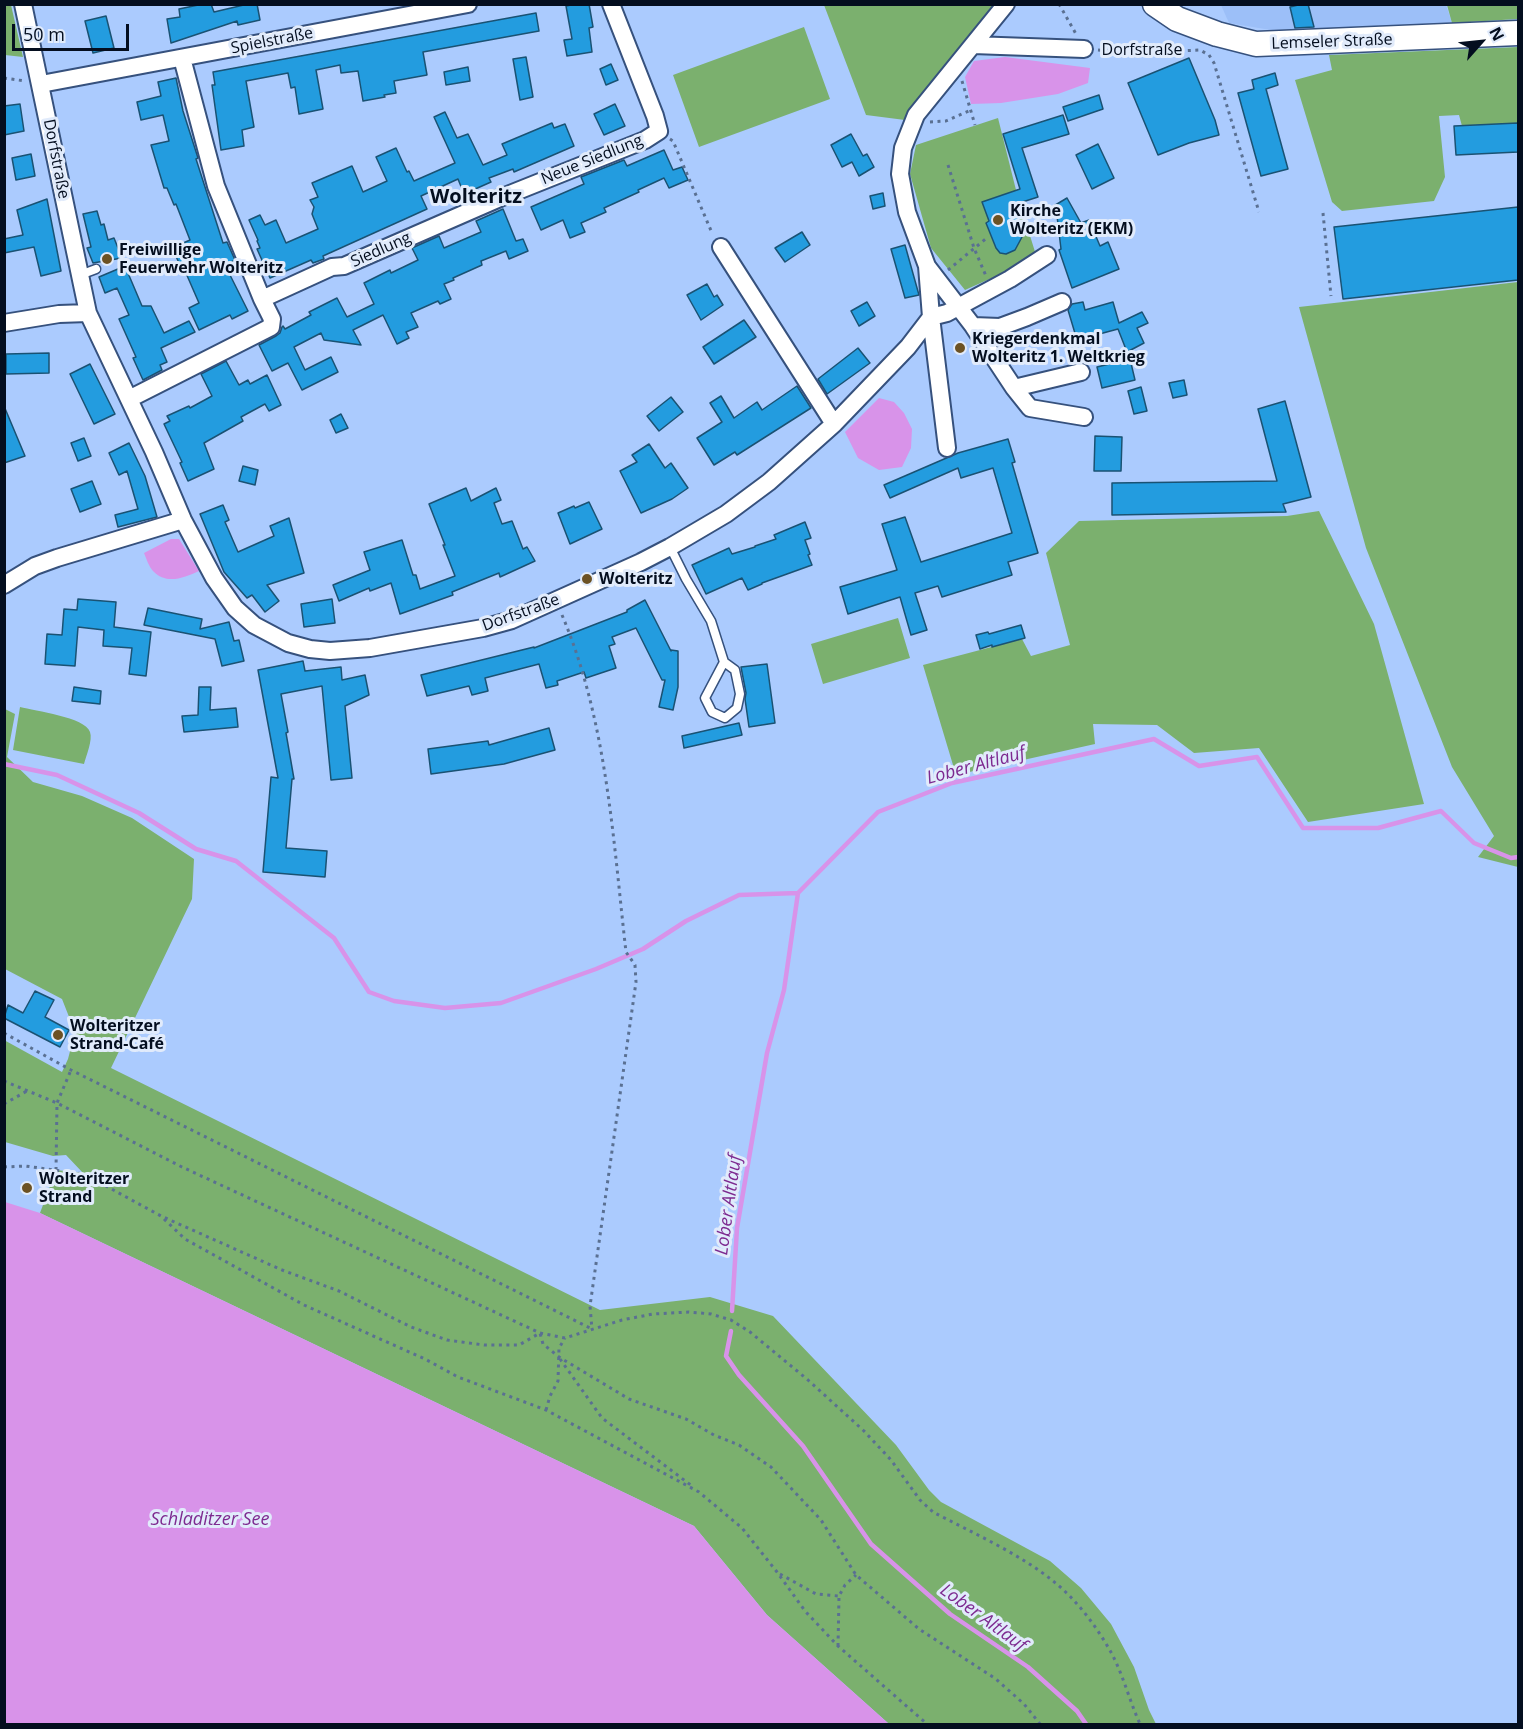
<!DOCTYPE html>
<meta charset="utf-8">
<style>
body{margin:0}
#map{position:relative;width:1523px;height:1729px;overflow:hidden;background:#abcbfe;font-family:"Open Sans",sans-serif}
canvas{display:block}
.frame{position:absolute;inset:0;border:6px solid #040e1f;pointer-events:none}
.north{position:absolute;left:1451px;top:12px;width:60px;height:60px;-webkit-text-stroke:4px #e1ebfb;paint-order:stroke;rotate:63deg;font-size:16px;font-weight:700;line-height:24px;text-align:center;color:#040e1f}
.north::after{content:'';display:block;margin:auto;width:21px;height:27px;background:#040e1f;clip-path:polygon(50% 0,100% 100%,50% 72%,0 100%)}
.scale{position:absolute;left:12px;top:24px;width:117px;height:27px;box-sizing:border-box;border:3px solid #040e1f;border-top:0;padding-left:8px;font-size:18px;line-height:21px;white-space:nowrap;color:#040e1f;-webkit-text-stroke:4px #e1ebfb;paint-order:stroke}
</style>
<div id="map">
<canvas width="1523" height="1729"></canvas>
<div class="frame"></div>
<div class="north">N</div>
<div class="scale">50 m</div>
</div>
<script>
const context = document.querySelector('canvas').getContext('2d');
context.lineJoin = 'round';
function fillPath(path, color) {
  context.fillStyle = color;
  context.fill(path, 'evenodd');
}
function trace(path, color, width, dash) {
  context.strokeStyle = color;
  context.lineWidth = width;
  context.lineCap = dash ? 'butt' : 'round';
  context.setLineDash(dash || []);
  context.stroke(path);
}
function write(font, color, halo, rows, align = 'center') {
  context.font = font + ' "Open Sans",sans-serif';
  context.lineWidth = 6;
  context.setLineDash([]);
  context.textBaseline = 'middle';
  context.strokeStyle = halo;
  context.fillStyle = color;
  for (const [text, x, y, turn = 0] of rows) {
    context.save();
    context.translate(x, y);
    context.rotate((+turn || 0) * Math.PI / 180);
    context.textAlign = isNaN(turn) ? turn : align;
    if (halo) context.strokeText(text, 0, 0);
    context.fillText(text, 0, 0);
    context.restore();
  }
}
fillPath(new Path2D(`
 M1221,5h225l6,18 -117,8h-58l-48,-8z`), '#9cbff8');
fillPath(new Path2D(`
 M5,4l6,1 12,52 -18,-2z
 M824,5h171l-90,115 -39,-5z
 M1447,5h71v14l-66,4z
 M804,27l26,72 -131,48 -26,-72z
 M1518,47v76l-56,3 -3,-11 -20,1 6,61 -11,24 -92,10 -10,-9 -37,-122 37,-10 -3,-15z
 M998,118l19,76 19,61 -33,18 -38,17 -34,-42 -21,-74 6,-29z
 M1518,282v585l-40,-10 16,-21 -42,-69 -86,-219 -67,-241z
 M1319,511l55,113 50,180 -116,18 -49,-74 -65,5 -37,-28 -64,-1 2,20 -139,31 -33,-110 99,-26 9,17 39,-11 -24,-92 33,-32 208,-5z
 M898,618l12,40 -87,26 -12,-40z
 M20,707c15,4 65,10 70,25 3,8 -4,24 -6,32l-71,-14z
 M5,709l10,5 -8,43 26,25 49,14 50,22 62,41 -2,40 -81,169 489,242 110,-13 63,19 123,129 33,45 12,12 109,59 31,27 30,36 23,43 15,43 7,14h-267l-122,-109 -73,-89 -654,-313 16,-43 27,3 -17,-18 -13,1 -48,-14 -1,-102 58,32 6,-13 7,-27 -13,-33 -57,-30z`), '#7bb06e');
fillPath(new Path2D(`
 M1005,57l85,11 -2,15 -30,11 -57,9 -30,1 -6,-27 9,-16z
 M879,398l15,4 10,11 8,16 -1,19 -9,19 -23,3 -21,-12 -13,-26z
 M171,539h8l20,32c-15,7 -33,14 -46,0 -4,-4 -7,-13 -9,-18z
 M5,1202l35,11 654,313 73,89 122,109h-884z`), '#d893e9');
trace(new Path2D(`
 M4,764l53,11 82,38 57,36 40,12 98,77 35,54 25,9 51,7 56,-5 95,-34 47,-20 43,-28 53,-26 59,-2
 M732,1311l5,-83 30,-175 17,-63 14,-97 80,-81 74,-29 202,-44 45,27 58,-9 46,71h75l63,-17 33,32 37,15 7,-1
 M731,1331l-5,25 13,19 64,71 68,98 79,70 78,53 49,44 9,13`), '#d893e9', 4.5);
const building = new Path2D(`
 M203,4h8l3,8 34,-8h9l3,16 -22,5 -1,-4 -66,22 -4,-24 13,-2 -1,-8z
 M576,4h13l4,23 -4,1 3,24 -25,4 -3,-16 8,-1 -6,-33z
 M1302,4h6l6,23 -19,1 -5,-21z
 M536,13l3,18 -116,21 4,23 -33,6 2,12 -12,2 1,2 -22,4 -5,-30 -17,2 -1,-8 -24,5 7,39 -24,5 -4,-27 -4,1 -3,-15 -42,8 8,46 -12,3 2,16 -23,4 -9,-65h3l-2,-13z
 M106,16l8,32 -21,5 -8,-32z
 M526,57l7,40 -13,3 -7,-41z
 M1189,58l26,62 4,15 -30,8 -31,12 -30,-72z
 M611,64l7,16 -12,5 -6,-16z
 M468,67l2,14 -24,4 -2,-13z
 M1275,73l3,12 -12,4 22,80 -27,7 -23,-83 16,-4 -2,-9z
 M176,78l7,33 15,47 -2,1 27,84 4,-1 8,18 -10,5 23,46 -16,8 -2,-4 -31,15 -10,-22 10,-5 -17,-39 -2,1 -8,-17 18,-8 -14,-36 -2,1 -7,-17h-3l-13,-43 18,-4 -6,-26 -22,5 -4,-18 24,-6 -3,-14z
 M1099,95l4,14 -35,12 -5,-14z
 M20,104l4,27 -20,4v-29z
 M615,104l10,22 -21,9 -10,-21z
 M445,112l12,26 11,-4 15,31 24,-10 -5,-11 50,-21 2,5 11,-4 9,22 -60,26 -1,-3 -24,9 2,4 -27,12 -6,-15 -37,17 6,13 -104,47 1,3 -11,4 -2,-3 -41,18 -13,-29 3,-1 -3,-7 1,-1 -9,-20 11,-5 5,10 11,-5 10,23 32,-14 -6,-15 2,-7 -4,-7 8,-3 -6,-14 40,-17 11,26 24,-11 -11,-24 20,-9 11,24 2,-1 5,10 41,-18 -21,-46z
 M1063,115l6,19 -47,14 16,49 -25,8 10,27 -3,1 2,4 -7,13 -9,4 -6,-1 -4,-5 -10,-25 3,-2 -7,-19 38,-13 -17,-55z
 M1518,123v29l-62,3 -2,-29z
 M851,134l12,22 4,-2 7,13 -15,9 -7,-14 -10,5 -11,-22z
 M1098,144l16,34 -22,11 -16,-34z
 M664,150l9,20 9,-3 6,13 -19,8 -5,-10 -26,12 1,2 -35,16 2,4 -25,11 4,9 -15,6 -7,-18 -22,10 -10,-23 53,-23 -3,-7 43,-17 3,6z
 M31,154l4,22 -19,4 -4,-22z
 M883,193l2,13 -12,3 -3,-13z
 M1067,198l14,25 8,-3 11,26 8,-4 11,27 -47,19 -13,-38 2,-1 -4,-33 -5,-9z
 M47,199l14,72 -20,5 -7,-29 -30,6v-14l19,-4 -6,-25z
 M1518,207v73l-175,19 -9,-72z
 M503,209l13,32 7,-2 5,12 -19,8 -3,-8 -25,10 1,4 -29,13 1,2 -10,4 7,15 -11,5 -2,-3 -27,12 7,14 -12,5 3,6 -12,6 -14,-29 -30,15 8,15 -37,-5 -3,-7 -27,14 11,23 26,-13 7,15 -36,18 -14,-27 -16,8 -13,-26 17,-9 4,-3 2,-6 1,-1 2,3 26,-14 -2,-3 28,-14 10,19 27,-13 -10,-21 26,-13 1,3 27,-13 -6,-12 27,-12 5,12 37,-16 -5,-11z
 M97,211l4,14 3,-1 4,16 6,-2 8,20 -29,5 -6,-15 4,-1 -8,-33z
 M802,232l8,13 -25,17 -10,-14z
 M905,245l14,50 -14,3 -14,-49z
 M125,266l17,40h9l13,27 25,-12 6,11 -34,16 6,14 -7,3 2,5 -19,10 -10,-22 3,-1 -17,-38 10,-4 -12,-27 -12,5 -6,-16z
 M707,284l7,13 3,-2 6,10 -22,15 -14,-25z
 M867,302l8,14 -16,10 -8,-15z
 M1083,302l2,8 28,-8 6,21 23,-11 6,11 -11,5 7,15 -17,9 -9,-23 -41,11 -9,-30 4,-6z
 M744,320l12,17 -42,27 -11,-17z
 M858,348l12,15 -43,31 -9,-15z
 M49,353v20l-43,1v-20z
 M1130,359l5,21 -33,8 -5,-21z
 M226,361l13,24 9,-5 2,4 17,-9 14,30 -12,6 -4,-7 -24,13 2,4 -39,22 10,26 -26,12 -8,-18 2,-1 -18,-38 6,-3 -3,-5 22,-10 1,2 22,-12 -11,-22z
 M90,364l25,50 -21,10 -24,-50z
 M1184,380l3,15 -14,3 -4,-15z
 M797,386l14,22 -74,47 -2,-3 -21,13 -17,-27 25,-16 -12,-19 11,-7 13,22 23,-16 5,8z
 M1141,387l6,24 -13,3 -6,-23z
 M671,397l12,15 -24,19 -12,-15z
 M1285,401l26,96 -28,7 3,8 -174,3v-32l165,-2 -19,-72z
 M4,406l21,50 -21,7z
 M341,414l7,14 -12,5 -6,-13z
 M1095,436l27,1 -1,34h-27z
 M84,438l7,18 -13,5 -7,-18z
 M1008,439l7,23 -3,1 26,90 -30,9 4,13 -70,22 -4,-11 -23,7 12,37 -16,5 -11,-38 -52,17 -8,-27 57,-17 -15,-46 23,-7 16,45 91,-29 -19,-65 -32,10 -3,-10 -68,30 -6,-13 74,-32z
 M129,443l16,33 12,41 -39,10 -3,-12 23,-6 -11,-38 -8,4 -10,-22z
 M649,444l16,24 6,-5 17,25 -16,11 -31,14 -21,-42 17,-9 -5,-7z
 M243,466l15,4 -3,15 -16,-4z
 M92,481l9,23 -21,8 -9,-23z
 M466,488l5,13 25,-13 5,12 -7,3 8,21 10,-3 11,28 4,-2 8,14 -35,16 -1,-4 -47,19 1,3 -53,19 -9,-31 -21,8 -1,-3 -30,13 -6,-16 37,-15 -6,-18 38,-12 11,35h3l4,14 35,-13 -12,-31h2l-16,-41z
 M589,502l13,27 -32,15 -12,-31 16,-7 1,2z
 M223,505l6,15 -4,2 13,30 36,-16 -4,-10 19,-8 15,55 -37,12 12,16 -14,11 -13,-17 -5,3 -23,-26 -24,-58z
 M805,522l6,16 -6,2 5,14 -2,1 4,10 -50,18v1l-14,6 -6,-12 -36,16 -14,-29 37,-17 3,6 23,-7v-1l21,-7 -2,-4z
 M78,599l38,3 -2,25 37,5 -5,44 -17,-2 3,-26 -29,-2 1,-16 -26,-3 -3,39 -30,-2 2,-30 15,1 2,-26 13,1z
 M332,599l3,24 -31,4 -3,-23z
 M645,600l26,51v-1l7,1v36l-5,23 -14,-3 6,-27h-3l-26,-52 -24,9 3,7 -6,2 7,22 -30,10 -2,-6 -27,9 1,4 -12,3 -7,-24 -54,14 3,13 -16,4 -3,-9 -42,10 -6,-21 113,-28v1l93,-36v-2z
 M148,608l54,11 -2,10 29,-7 5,19 5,-1 5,21 -22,5 -7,-27 -71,-14z
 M1021,625l4,13 -33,9v-2l-12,4 -4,-14 12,-3 1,2z
 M303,661l2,10 36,-4 1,13 23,-5 4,20 -24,11 7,72 -21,2 -9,-94 -41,8 7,38 -2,1 8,46h-2l-6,69 41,3 -2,26 -62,-5 8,-95 7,1 -20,-108z
 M767,664l8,59 -26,4 -4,-28 1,-6 -5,-26z
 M74,687l27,4 -1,13 -28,-3z
 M199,687h12l-1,23 26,-2 2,19 -54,5 -2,-16 16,-1z
 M739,723l3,12 -58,13 -2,-12z
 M549,728l6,22 -51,14 -73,10 -3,-25 60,-8 1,4z
 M35,991l19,9 -9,17 24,13 -9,17 -56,-29 4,-13 15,8z`);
fillPath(building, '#239cdf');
trace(building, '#1a5273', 1.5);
const service = new Path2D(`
 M80,275l16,-6
 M670,547l16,32 25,42 13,41 -19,36 7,14 13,6 12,-10 3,-14 -5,-24 -11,-8`);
const minor = new Path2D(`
 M23,4l65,309 66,139 29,68 31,58 21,30 19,17 34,18 22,6 20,2 40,-3 113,-20 29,-8 129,-58 29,-15 56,-33 43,-32 65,-58 74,-77 23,-30 -4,-51 -20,-54 -7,-38 3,-26 13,-33 90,-111
 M973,45l111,4
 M182,58l34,128 46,113 70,-32 12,-1 156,-68 145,-58 14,-9 -4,-15 -44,-112
 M41,84l427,-80
 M721,247l113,177
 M927,266l46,60 41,62 67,-16
 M4,323l55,-9 29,-1
 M973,326l27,1 27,-10 35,-15
 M1014,388l16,20 54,9
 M129,399l142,-72 1,-8 -10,-20
 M947,448l-16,-131 16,-4 63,-34 37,-24
 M4,585l31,-19 22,-8 126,-38`);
const secondary = new Path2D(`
 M1155,4l22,15 40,15 39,10 262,-11`);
trace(service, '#36517d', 11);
trace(minor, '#36517d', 20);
trace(secondary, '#36517d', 27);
trace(new Path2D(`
 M1059,4l17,30
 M1098,50l36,3 66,-3 9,5 5,8 45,149
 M4,78l21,3
 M962,81l13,44
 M930,122l16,-1 25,-11
 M670,139l3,2 39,92
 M948,165l26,83 12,28
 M1323,213l8,83
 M948,270l40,-33
 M562,615c45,106 51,224 64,337l9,13 1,17 -46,324 2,23
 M4,1033l67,37 521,259
 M4,1081l53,22 125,64 358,166 25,5 57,-18 31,-6 36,-2 22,2 20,6 19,12 58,48 56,51 27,29 29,40 13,12c38,20 87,42 120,69 24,19 45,47 60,75 11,22 17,46 27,68
 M4,1104l23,-13
 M4,1167l21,-1 59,8 77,42 121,54 57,21 72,36 36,13 37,5h35l21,-12 3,11 16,13 70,42 57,20 28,16 25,10 32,22 50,53 35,55 63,54 77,50 28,25 16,20
 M56,1170l1,-67 14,-33
 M164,1219l21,20 119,66 121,54 33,18 88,33 153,82 43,36 35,44 28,39 33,35 89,78
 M560,1359l42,59 90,68
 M546,1410l4,-14 8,-15 1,-33 6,-10
 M780,1574l36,20 23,2
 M838,1646l1,-50 6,-11 11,-10`), '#5a7092', 3, [3, 4.5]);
trace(service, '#fff', 8);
trace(minor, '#fff', 16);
trace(secondary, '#fff', 24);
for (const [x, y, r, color] of [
 [998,220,6,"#6c5224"],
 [107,259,6,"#6c5224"],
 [960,348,6,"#6c5224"],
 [587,579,6,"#6c5224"],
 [58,1035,6,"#6c5224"],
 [27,1188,6,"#6c5224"]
]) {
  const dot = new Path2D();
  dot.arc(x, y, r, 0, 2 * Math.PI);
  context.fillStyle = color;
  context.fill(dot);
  trace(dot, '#e1ebfb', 2);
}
write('16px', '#040e1f', '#e1ebfb', [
 ["Spielstraße",272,41,-11],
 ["Lemseler Straße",1332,42,-2],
 ["Dorfstraße",1142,50],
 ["Dorfstraße",56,159,79],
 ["Neue Siedlung",592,160,-22],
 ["Siedlung",381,250,-24],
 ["Dorfstraße",521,613,-20]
]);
write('bold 16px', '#040e1f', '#e1ebfb', [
 ["Kirche",1010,211],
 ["Wolteritz (EKM)",1010,229],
 ["Freiwillige",119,250],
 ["Feuerwehr Wolteritz",119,268],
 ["Kriegerdenkmal",972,339],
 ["Wolteritz 1. Weltkrieg",972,357],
 ["Wolteritz",599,579],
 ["Wolteritzer",70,1026],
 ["Strand-Café",70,1044],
 ["Wolteritzer",39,1179],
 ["Strand",39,1197]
], 'left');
write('italic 18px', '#7d2a90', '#e1ebfb', [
 ["Lober Altlauf",976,766,-15],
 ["Lober Altlauf",729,1205,-82],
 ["Schladitzer See",210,1520],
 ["Lober Altlauf",983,1618,36]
]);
write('bold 20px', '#040e1f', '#e1ebfb', [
 ["Wolteritz",476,197]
]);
</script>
